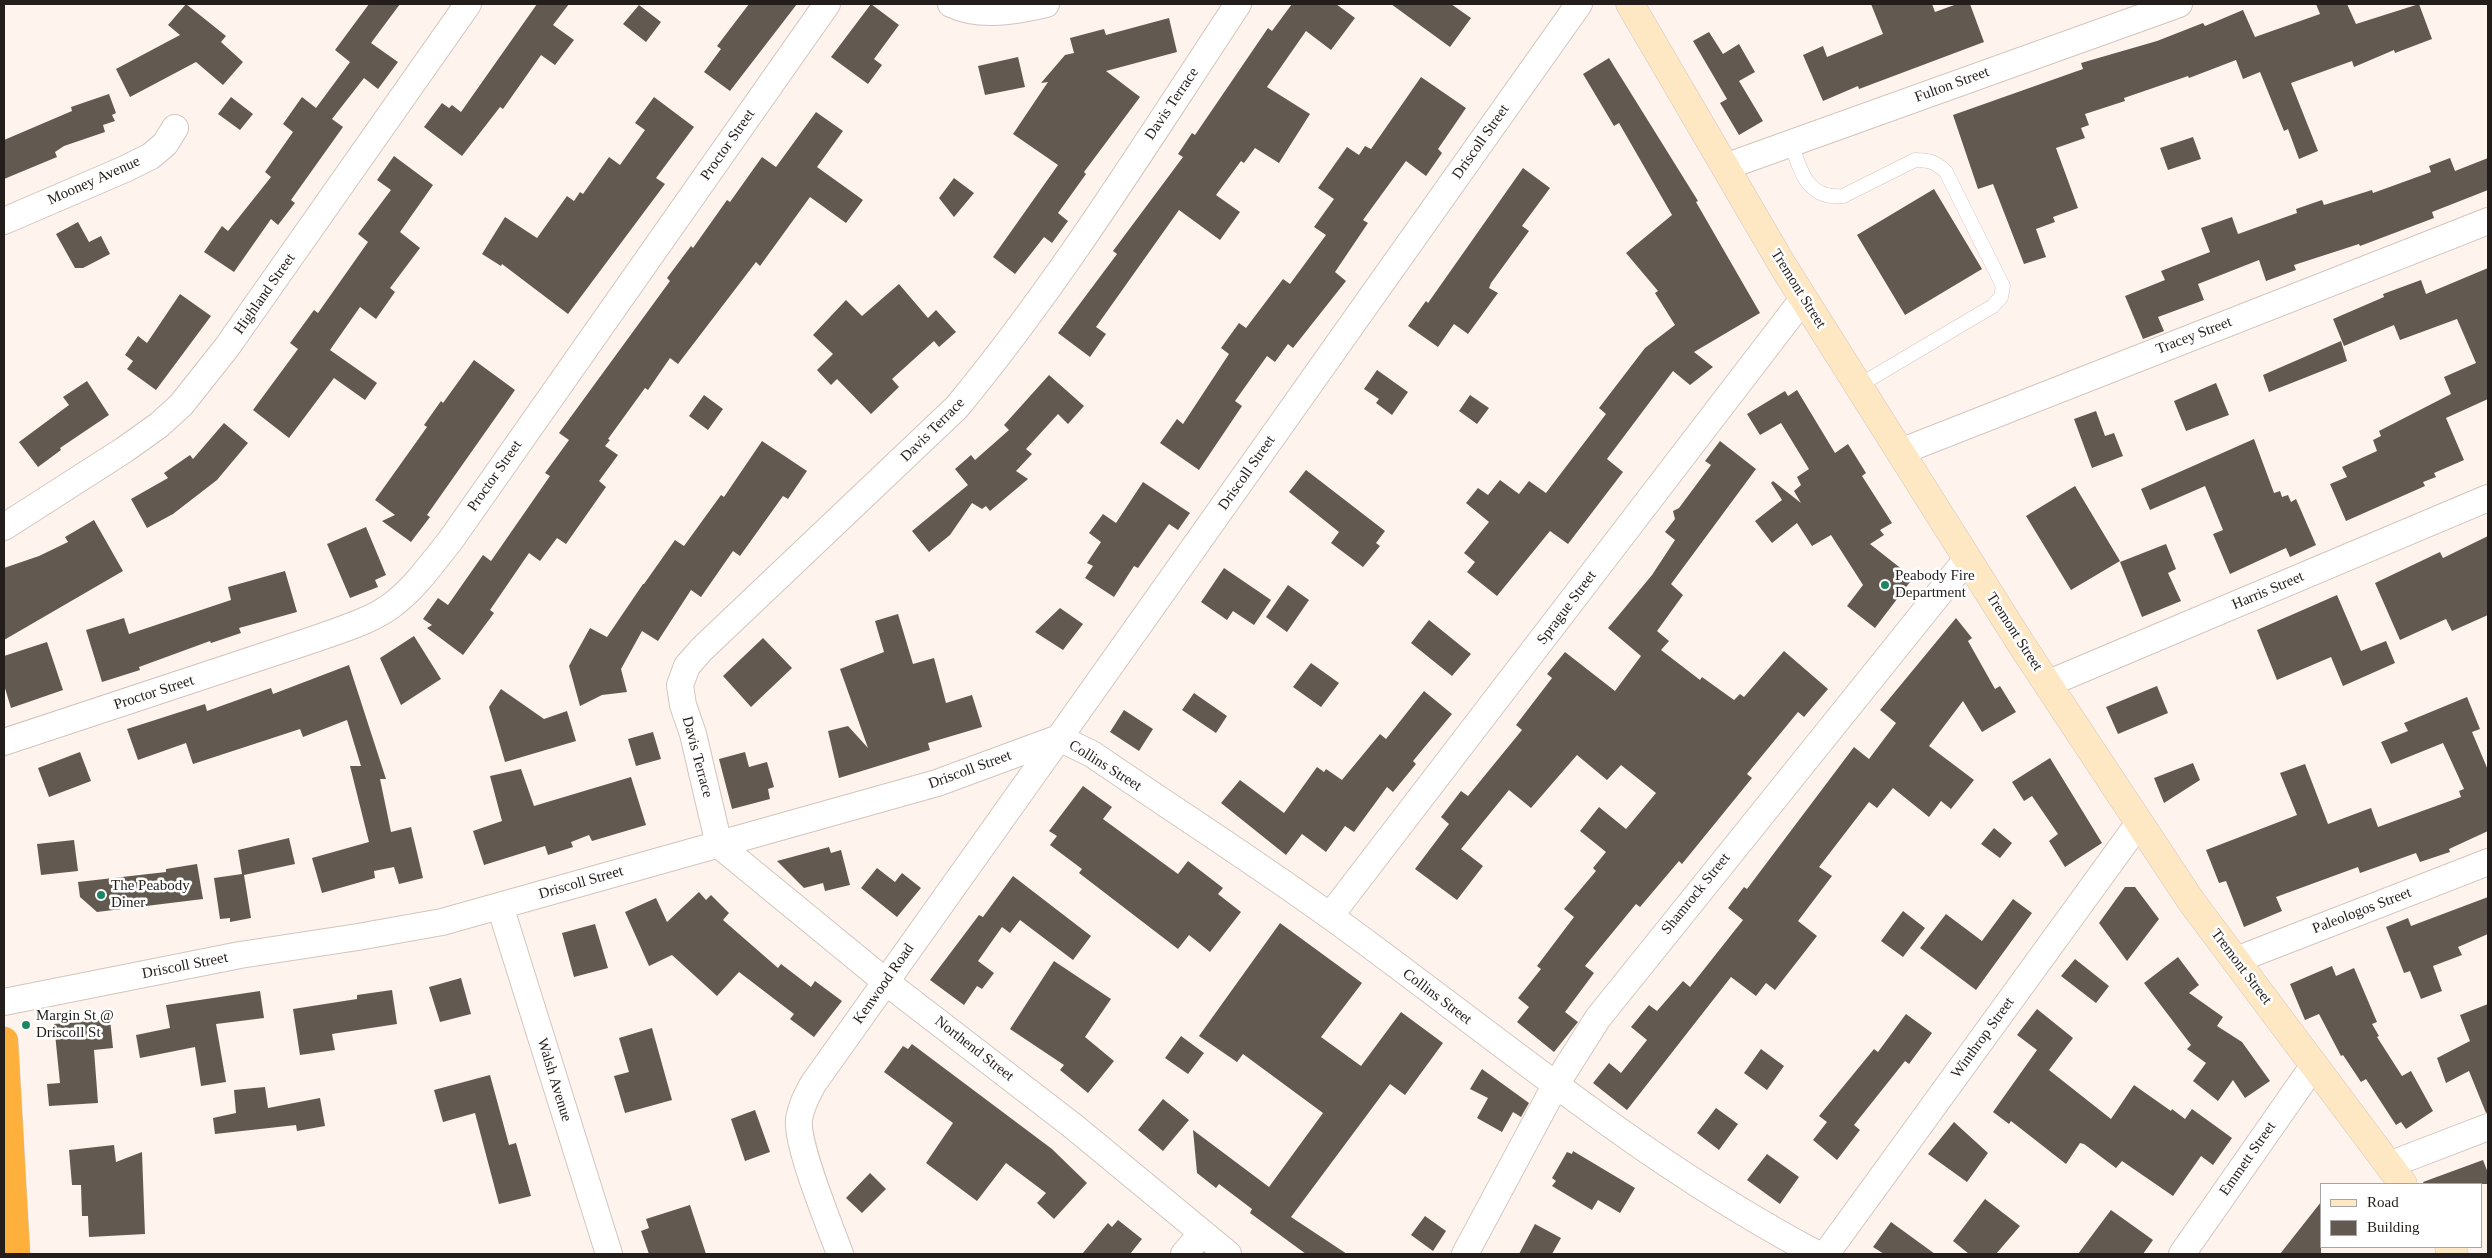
<!DOCTYPE html>
<style>
body{margin:0}
#map{position:relative;width:2492px;height:1258px;overflow:hidden;background:#fef3ed;font-family:Georgia,serif}
canvas{display:block}
.frame{position:absolute;inset:0;border:5px solid #231e1b;pointer-events:none}
.legend{position:absolute;left:2320px;top:1183px;width:162px;height:65px;box-sizing:border-box;background:#fff;border:1px solid #a7a5a4;margin:0;padding:6px 9px;list-style:none;font-size:15px;color:#231e1b}
.legend li{display:flex;align-items:center;gap:10px;height:25px}
.legend b{width:25px;border:1px solid #a7a5a4}
</style>
<div id="map">
<canvas width="2492" height="1258"></canvas>
<div class="frame"></div>
<ul class="legend">
<li><b style="height:6px;background:#fee8c4"></b>Road</li>
<li><b style="height:14px;background:#625a50"></b>Building</li>
</ul>
</div>
<script>
const context = document.querySelector('canvas').getContext('2d');
context.lineJoin = 'round';
function fillPath(path, color) {
  context.fillStyle = color;
  context.fill(path, 'evenodd');
}
function trace(path, color, width, dash) {
  context.strokeStyle = color;
  context.lineWidth = width;
  context.lineCap = dash ? 'butt' : 'round';
  context.setLineDash(dash || []);
  context.stroke(path);
}
function write(font, color, halo, rows, align = 'center') {
  context.font = font + ' Georgia,serif';
  context.lineWidth = 5;
  context.setLineDash([]);
  context.textBaseline = 'middle';
  context.strokeStyle = halo;
  context.fillStyle = color;
  for (const [text, x, y, turn = 0] of rows) {
    context.save();
    context.translate(x, y);
    context.rotate((+turn || 0) * Math.PI / 180);
    context.textAlign = isNaN(turn) ? turn : align;
    if (halo) context.strokeText(text, 0, 0);
    context.fillText(text, 0, 0);
    context.restore();
  }
}
fillPath(new Path2D(`
 M186,4l40,32 -5,6 22,20 -20,23 -27,-23 -66,35 -14,-28 64,-34 -12,-10z
 M369,4h31l-29,39 27,19 -20,27 -14,-11 -32,41 11,8 -52,73 4,3 -17,22 -7,-6 -37,53 -30,-20 18,-26 6,5 43,-54 -6,-5 28,-40 -10,-8 19,-27 14,11 34,-46 -15,-12z
 M537,4h32l-16,21 21,15 -19,25 -14,-10 -38,54 -3,-2 -38,49 -38,-29 18,-24 7,5 3,-3 9,7z
 M749,4h48l-67,87 -26,-19 17,-23 -4,-3z
 M871,4l28,21 -25,34 8,6 -14,19 -37,-27z
 M1292,4h44l19,14 -24,32 -25,-19 -39,56 43,27 -31,49 -24,-15 -11,15 -3,-2 -25,34 24,17 -20,28 -41,-30 -83,117 10,7 -16,23 -32,-24 59,-79 -4,-3 70,-94 -5,-3 14,-21 3,2 73,-107 4,3z
 M1391,4h60l20,14 -21,29z
 M1871,4h61l3,8 22,-8h13l14,38 -125,47 -1,-3 -35,15 -20,-46 20,-9 4,11 56,-23z
 M2316,4h31l9,20 63,-20 13,35 -37,14 -1,-3 -40,17 -2,-6 -61,22 27,68 -19,8 -11,-30 -4,2 -24,-59 -17,7 -7,-19 -47,18 -1,-2 -64,22 1,3 -40,13 4,11 -8,3 4,10 -29,10 22,60 -25,9 2,5 -19,7 10,28 -22,7 -31,-80 -15,5 -25,-74 130,-46 -2,-6 76,-22 46,-18 2,3 38,-16 12,27 65,-23z
 M639,5l22,17 -15,20 -23,-18z
 M1169,18l8,34 -71,19 34,26 -56,75 2,2 -28,39 10,8 -16,22 -8,-6 -29,37 -22,-17 65,-92 -45,-31 35,-52 -7,1 24,-28 9,-2 -4,-15 34,-9 2,6z
 M1709,32l14,22 16,-10 16,28 -16,9 24,40 -24,14 -19,-32 7,-4 -34,-58z
 M1018,57l7,30 -40,8 -7,-29z
 M1609,58l89,143 -2,1 64,111 -66,39 19,15 -23,18 -17,-14 -66,88 16,13 -55,72 -18,-13 -53,65 -30,-24 8,-10 -11,-9 25,-31 -23,-19 12,-15 10,7 12,-15 19,14 10,-13 17,12 60,-79 -7,-6 46,-60 30,-23 -20,-32 3,-2 -32,-38 46,-38 -53,-92 -5,3 -31,-52z
 M1421,77l45,31 -28,41 4,4 -16,23 -20,-15 -43,59 5,3 -33,49 11,9 -53,67 -5,-4 -13,18 -8,-6 -32,45 7,5 -43,64 -39,-27 17,-24 6,5 46,-70 -8,-6 18,-25 7,5 37,-49 7,5 36,-49 -12,-8 20,-28 -16,-11 29,-41 12,8 6,-9 6,3z
 M109,94l7,19 -4,2 3,6 -12,4 2,7 -41,14 -9,6 2,5 -53,22v-39l68,-29 -1,-4z
 M231,97l22,17 -13,16 -22,-16z
 M654,97l40,30 -38,51 9,6 -97,130 -66,-50 -1,2 -19,-12 23,-37 32,21 30,-42 7,5 6,-9 3,2 26,-37 11,8 25,-35 -10,-7z
 M816,112l27,19 -26,36 46,33 -17,23 -36,-26 -50,69 -4,-4 -78,102 -8,-6 -22,32 -3,-2 -37,51 2,1 -5,6 13,9 -19,26 7,6 -40,57 -9,-6 -17,23 -11,-8 -39,57 4,3 -31,42 -36,-27 5,-3 -9,-6 15,-21 10,7 35,-50 8,6 59,-85 -5,-3 24,-33 -10,-7 111,-152 -3,-3 24,-32 2,2 34,-48 3,2 32,-45 14,10z
 M2193,137l8,22 -33,11 -8,-22z
 M394,156l39,29 -33,47 20,16 -30,40 5,4 -19,27 -16,-12 -30,43 47,33 -12,17 -31,-22 -45,60 -36,-28 45,-61 -8,-6 24,-33 4,3 50,-71 -10,-8 33,-44 -14,-10z
 M2450,158l5,13 33,-13v32l-56,22 2,6 -74,28 -1,-2 -65,21 2,5 -30,11 -7,-21 -61,24 6,16 -46,17 6,14 -21,8 -18,-43 40,-16 -4,-9 49,-19 -9,-24 31,-11 6,17 59,-21 -1,-4 26,-9 2,5 48,-15 1,3 58,-21 -2,-6z
 M1523,168l27,20 -28,38 7,5 -38,52 -2,5 9,5 -30,41 -14,-10 -16,23 -30,-21 18,-25 2,2z
 M954,178l20,15 -20,24 -15,-19z
 M1934,189l48,80 -77,46 -48,-80z
 M78,222l11,20 12,-6 9,18 -27,14h-8l-19,-34z
 M2488,268v131l-42,19 18,42 -30,13 2,4 -13,5 2,4 -79,35 -16,-37 17,-7 -5,-10 35,-16 -4,-11 8,-4 -2,-5 72,-37 -7,-17 32,-14 -19,-44 -57,21 -6,-15 -50,21 -11,-27 51,-22 -1,-3 38,-14 5,14z
 M899,284l29,34 8,-8 20,22 -17,15 -5,-6 -42,38 7,8 -28,27 -34,-35 -6,6 -14,-15 16,-16 -20,-19 33,-35 16,16z
 M180,294l31,22 -55,74 -29,-21 6,-8 -8,-6 13,-19 9,7z
 M2341,341l6,20 -78,31 -6,-17z
 M474,360l41,30 -88,125 3,2 -19,25 -29,-21 13,-6 -20,-15 52,-73 -3,-2 17,-24 2,2z
 M1377,370l31,22 -16,23 -16,-12 3,-4 -15,-10z
 M1049,375l35,31 -16,18 -10,-10 -32,35 6,5 -16,17 12,8 -38,32 -4,-5 -4,3 -10,-6 -22,32 -21,17 -17,-21 56,-46 -13,-16 16,-14 4,5 34,-30 -5,-5z
 M87,381l22,34 -49,33 1,2 -23,17 -19,-25 50,-37 -6,-8z
 M2216,383l13,32 -43,16 -12,-30z
 M1797,390l38,63 13,-9 18,29 -4,3 30,47 -12,7 4,5 -14,9 43,34 -38,50 -28,-22 16,-21 -32,-50 -19,11 -15,-23 -25,20 -17,-22 27,-21 -11,-17 2,-2 28,22 -7,-12 7,-6 -4,-8 12,-8 -28,-46 -21,12 -13,-21 38,-23 3,5z
 M704,395l19,14 -15,21 -19,-14z
 M1470,395l19,13 -12,16 -18,-13z
 M2096,411l9,25 9,-3 9,23 -31,12 -18,-49z
 M224,423l24,20 -31,37 -44,34 -26,14 -16,-29 37,-21 -4,-5 26,-18 3,4z
 M2254,439l20,54 6,-2 2,6 6,-2 3,7 5,-3 20,46 -26,12 -4,-9 -56,26 -17,-40 10,-4 -18,-44 -55,24 -9,-21z
 M762,441l45,30 -19,28 -5,-3 -43,60 -7,-5 -32,46 -10,-7 -33,51 -16,-10 -21,38 6,23 -25,3 -22,11 -11,-40 21,-38 17,9 36,-53h1l31,-44 9,6 37,-51 3,2z
 M1720,441l36,28 -85,115 12,11 -26,36 12,10 -8,9 39,30 2,-3 32,23 6,-6 4,3 40,-46 44,38 -24,28 -6,-5 -51,62 5,4 -70,86 -3,-3 -39,46 -4,-3 -51,62 9,7 -29,39 13,10 -24,30 -37,-30 12,-15 -11,-9 23,-29 -4,-3 37,-49 -10,-8 32,-38 -3,-3 13,-16 -26,-21 19,-24 27,22 30,-36 -35,-28 -14,15 -30,-25 -46,53 -22,-18 -48,59 22,17 -26,34 -42,-31 34,-45 -8,-7 20,-26 7,5 54,-66 -6,-5 36,-47 -5,-4 18,-22 50,39 26,-35 -33,-28 44,-53 23,-35 -10,-8 10,-13 -2,-8 6,-3 32,-43 -6,-4z
 M1306,470l79,61 -9,12 4,3 -17,21 -32,-24 8,-11 -50,-40z
 M1143,482l47,31 -12,17 -9,-6 -31,44 -4,-2 -20,31 -29,-19 8,-12 -6,-3 14,-21 -12,-9 14,-19 13,9z
 M2075,486l45,75 -49,29 -45,-74z
 M94,520l29,51 -119,69v-72l35,-12 29,-14 -3,-5z
 M366,527l20,48 -11,5 3,7 -28,11 -23,-54z
 M2488,536v79l-36,16 -6,-12 -46,21 -25,-57 65,-31 3,6z
 M2166,544l10,25 -8,4 13,28 -39,16 -22,-55z
 M1224,568l47,32 -17,25 -21,-14 -6,9 -26,-18z
 M285,571l12,41 -58,16 2,5 -30,10 -1,-2 -71,26 1,3 -38,12 -16,-52 38,-12 5,16 102,-34 -3,-13z
 M1288,585l21,15 -22,32 -21,-15z
 M2337,595l24,56 25,-10 9,22 -52,23 -12,-29 -54,23 -20,-50z
 M1060,608l23,16 -20,26 -28,-18z
 M898,614l15,50 21,-6 12,45 26,-8 10,32 -54,16 2,7 -91,28 -11,-47 20,-5 20,22 -28,-79 44,-17 -9,-31z
 M1956,618l16,20 -4,3 27,48 5,-3 16,26 -34,20 -19,-31 -34,45 45,34 -23,29 -10,-8 -12,16 -36,-29 -16,20 -8,-6 -50,65 13,9 -34,45 19,15 -42,54 -9,-7 -10,13 -25,-19 -104,133 -34,-27 16,-20 12,10 26,-33 -16,-13 18,-22 8,6 26,-30 7,6 53,-67 -15,-12 16,-21 3,2 107,-142 15,12 27,-36 -16,-13z
 M1429,620l42,34 -19,22 -41,-33z
 M414,636l27,43 -40,26 -21,-47z
 M763,638l29,30 -41,39 -28,-31z
 M47,642l16,48 -52,18 -7,-23v-29z
 M1311,663l28,20 -18,24 -28,-20z
 M349,665l37,114h-6l11,53 20,-5 12,51 -24,6 -5,-17 -20,4 1,7 -53,15 -10,-35 57,-16 -19,-76h11l-14,-46 -44,17 -3,-8 -107,35 -7,-21 -48,17 -11,-31 78,-25 2,7 64,-23 2,6z
 M2157,686l11,27 -50,21 -12,-27z
 M501,689l43,30 23,-8 9,30 -71,21 -16,-55z
 M1424,691l28,23 -39,47 3,3 -23,28 -6,-5 -33,45 -9,-6 -19,26 -24,-18 -16,21 -65,-52 19,-23 44,33 33,-46 7,5 2,-3 16,11 38,-46 6,5z
 M1194,693l33,23 -11,17 -34,-23z
 M2467,697l13,32 -8,3 16,38v61l-39,18 1,3 -30,10 -4,-9 -56,20 -2,-6 -82,30 6,14 -38,16 -18,-46 -7,2 -13,-33 91,-35 -17,-42 25,-9 23,60 43,-16 7,19 83,-30 -2,-6 5,-2 -21,-46 -52,21 -10,-22 27,-11 -4,-8z
 M1124,710l29,19 -14,22 -29,-19z
 M653,732l8,27 -25,7 -8,-27z
 M80,752l11,29 -42,16 -11,-29z
 M745,752l4,15 18,-5 7,25 -6,2 2,10 -38,10 -13,-50z
 M2050,758l52,85 -37,24 -16,-26 9,-7 -26,-38 -8,5 -12,-19z
 M2193,763l7,17 -36,23 -10,-25z
 M521,769l13,37 97,-29 15,48 -54,16 -3,-6 -18,7 2,5 -25,8 -3,-9 -61,19 -11,-34 29,-10 -12,-45z
 M1083,786l29,21 -9,12 75,55 10,-13 35,27 -5,6 23,18 -31,40 -21,-17 -11,14 -99,-76 3,-4 -32,-24 7,-9 -8,-5z
 M1994,828l18,15 -12,15 -19,-14z
 M289,838l6,26 -51,11 7,43 -21,4v-4l-10,1 -6,-41 28,-4 -4,-24z
 M74,840l4,31 -37,4 -4,-31z
 M829,847l2,6 10,-3 9,35 -25,6 -2,-8 -19,5 -27,-27z
 M197,864l6,35 -106,13 -17,-15 -2,-15 88,-10v-3z
 M877,868l18,14 7,-9 19,15 -24,29 -36,-29z
 M1013,876l78,60 -18,24 -53,-40 -10,13 -8,-6 -24,34 16,12 -12,16 -5,-3 -13,19 -34,-25 49,-65 4,2z
 M2125,887h10l24,32 -32,42 -28,-38z
 M699,892l7,8 5,-5 18,18 -6,7 55,48 3,-4 30,23 4,-6 27,20 -28,36 -24,-18 4,-5 -55,-42 -22,24 -45,-41 -23,11 -24,-54 31,-14 11,24z
 M2488,897v37l-30,13 4,8 -29,11 9,25 -21,8 -11,-28 -6,2 -18,-46 22,-9 3,8z
 M2013,899l19,14 -56,77 -56,-42 26,-34 36,27z
 M1903,911l22,17 -22,29 -22,-16z
 M1280,923l82,60 -41,54 40,29 40,-54 42,31 -38,52 -15,-11 -99,133 56,37h-41l-56,-41 2,-4 -33,-25 -3,4 -19,-15 -4,-43 76,57 54,-74 -80,-59 -6,8 -38,-26z
 M595,924l13,44 -34,9 -12,-44z
 M2178,957l21,28 -10,8 34,24 -6,9 25,16 28,39 -25,17 -12,-18 -15,21 -25,-20 13,-18 -19,-14 4,-4 -47,-62z
 M2075,959l34,27 -13,17 -35,-27z
 M1054,961l57,38 -26,38 29,24 -26,32 -28,-23 4,-5 -54,-36z
 M2332,966l4,10 18,-8 23,54 -5,2 7,12 -2,1 25,39 9,-5 22,40 -27,18 -5,-7 -5,3 -30,-46 -5,3 -18,-27 -2,1 -22,-42 -14,6 -15,-36z
 M461,978l10,36 -31,8 -11,-35z
 M392,990l5,34 -65,10 3,16 -35,5 -7,-46 64,-10v-4z
 M260,991l4,27 -48,6 10,58 -25,4 -6,-39 -55,11 -4,-23 34,-7 -4,-23z
 M2488,1004v108l-2,1 -17,-42 -23,12 -9,-25 33,-17 -10,-26z
 M2037,1009l36,29 -24,32 62,49 23,-34 37,26 1,-2 13,10 7,-10 40,29 -19,27 -12,-9 -28,40 -51,-35 -6,7 -32,-24 -4,-1 -14,21 -55,-43 -2,3 -16,-12 44,-62 -20,-15z
 M1906,1014l26,19 -23,31 -4,-3 -51,64 6,5 -23,30 -24,-20 14,-18 -8,-6 55,-67 4,3z
 M110,1019l3,29 -19,2 4,53 -49,3 -2,-22 13,-1 -6,-59z
 M652,1028l20,72 -47,13 -11,-37 15,-4 -10,-34z
 M1181,1036l23,17 -16,21 -23,-16z
 M912,1044l140,105 35,34 -33,36 -17,-16 9,-10 -40,-30 -29,38 -51,-38 27,-40 -69,-51 19,-26 5,3z
 M1761,1049l23,17 -17,24 -23,-17z
 M1482,1069l47,34 -8,14 -8,-5 -11,20 -25,-14 11,-20 -18,-9z
 M490,1075l19,70 7,-2 15,53 -32,8 -24,-91 -32,9 -9,-32z
 M265,1087l3,21 52,-10 5,28 -28,5 -1,-6 -81,9 -2,-16 23,-5 -2,-23z
 M1163,1099l26,21 -26,31 -25,-21z
 M1716,1108l22,16 -19,26 -22,-17z
 M755,1110l15,42 -25,9 -14,-42z
 M1954,1122l34,31 -21,29 -39,-28z
 M114,1145l2,17 26,-10 3,82 -56,3 -1,-21h-6l-1,-31h-9l-3,-35z
 M1573,1151l62,37 -15,25 -22,-13 -6,10 -40,-24 4,-5 -4,-3 15,-26 5,2z
 M1767,1154l32,23 -19,27 -33,-24z
 M2483,1160l5,13v11h-64l-1,-2z
 M870,1173l16,16 -24,24 -16,-15z
 M1985,1199l35,27 -24,28h-27l-16,-13z
 M2321,1202v52h-41z
 M690,1205l16,49h-57l-8,-23 8,-3 -3,-9z
 M2111,1210l42,30 -10,14h-65z
 M1425,1216l21,15 -13,20 -22,-16z
 M1118,1220l24,19 -12,15h-48l26,-31 4,4z
 M1891,1222l44,32h-51l-11,-7z
 M1535,1224l26,14 -9,16h-33z`), '#625a50');
const lane = new Path2D(`
 M1791,142c9,28 16,58 52,54l72,-36c14,0 21,2 31,12l57,114 -2,11 -8,9 -135,80`);
const street = new Path2D(`
 M951,4c30,14 64,7 95,0
 M1725,167l454,-163
 M4,221l121,-52 26,-13 14,-12 10,-16
 M1900,452l588,-231
 M4,527l120,-77 35,-25 22,-20 46,-58 241,-343
 M2047,684l441,-186
 M4,742l311,-103c27,-10 58,-18 81,-37 21,-17 37,-40 54,-61l377,-537
 M500,906l109,348
 M1330,916l473,-617
 M2236,960l252,-98
 M4,1002l236,-47 118,-18 84,-15 495,-139 122,-45 520,-734
 M2389,1165l99,-38
 M840,1254c-10,-28 -44,-109 -41,-135 2,-13 8,-24 14,-35l246,-346 33,16c79,54 160,106 238,162 162,117 309,244 487,338
 M1184,1254l18,-21
 M1228,1254l-155,-128 -187,-144 -167,-137 -26,-111 -10,-29 -3,-20 7,-19 15,-17 255,-242c104,-126 191,-267 281,-403
 M1465,1254l90,-168 43,-68 369,-459
 M1826,1254l313,-431
 M2182,1254l132,-189`);
const secondary = new Path2D(`
 M1630,4l153,262 240,381 168,254 212,283
 M2449,1247l5,7`);
const highway = new Path2D(`
 M4,1041l12,213`);
trace(lane, '#d2c5bd', 15);
trace(street, '#d2c5bd', 28);
trace(secondary, '#d2c5bd', 29);
trace(highway, '#d3d2d1', 29);
trace(lane, '#fff', 14);
trace(street, '#fff', 26);
trace(secondary, '#fee8c4', 28);
trace(highway, '#fdb13c', 28);
for (const [x, y, r, color] of [
 [1885,585,5,"#1d8764"],
 [101,895,5,"#1d8764"],
 [26,1025,5,"#1d8764"]
]) {
  const dot = new Path2D();
  dot.arc(x, y, r, 0, 2 * Math.PI);
  context.fillStyle = color;
  context.fill(dot);
  trace(dot, '#fff', 2);
}
write('15px', '#231e1b', '#fff', [
 ["Fulton Street",1952,85,-20],
 ["Davis Terrace",1172,104,-56],
 ["Driscoll Street",1481,142,-55],
 ["Proctor Street",728,145,-55],
 ["Mooney Avenue",94,181,-24],
 ["Tremont Street",1798,289,58],
 ["Highland Street",265,294,-55],
 ["Tracey Street",2194,336,-21],
 ["Davis Terrace",933,430,-45],
 ["Driscoll Street",1247,473,-55],
 ["Proctor Street",495,476,-55],
 ["Harris Street",2268,591,-23],
 ["Sprague Street",1567,608,-53],
 ["Tremont Street",2014,632,57],
 ["Proctor Street",154,693,-18],
 ["Davis Terrace",697,757,75],
 ["Collins Street",1105,766,32],
 ["Driscoll Street",970,770,-20],
 ["Driscoll Street",581,883,-16],
 ["Shamrock Street",1696,894,-51],
 ["Paleologos Street",2362,911,-21],
 ["Driscoll Street",185,966,-11],
 ["Tremont Street",2241,967,53],
 ["Kenwood Road",884,984,-55],
 ["Collins Street",1437,997,37],
 ["Winthrop Street",1983,1038,-54],
 ["Northend Street",974,1049,38],
 ["Walsh Avenue",554,1080,73],
 ["Emmett Street",2248,1159,-55]
]);
write('15px', '#231e1b', '#fff', [
 ["Peabody Fire",1895,576],
 ["Department",1895,593],
 ["The Peabody",111,886],
 ["Diner",111,903],
 ["Margin St @",36,1016],
 ["Driscoll St",36,1033]
], 'left');
</script>
